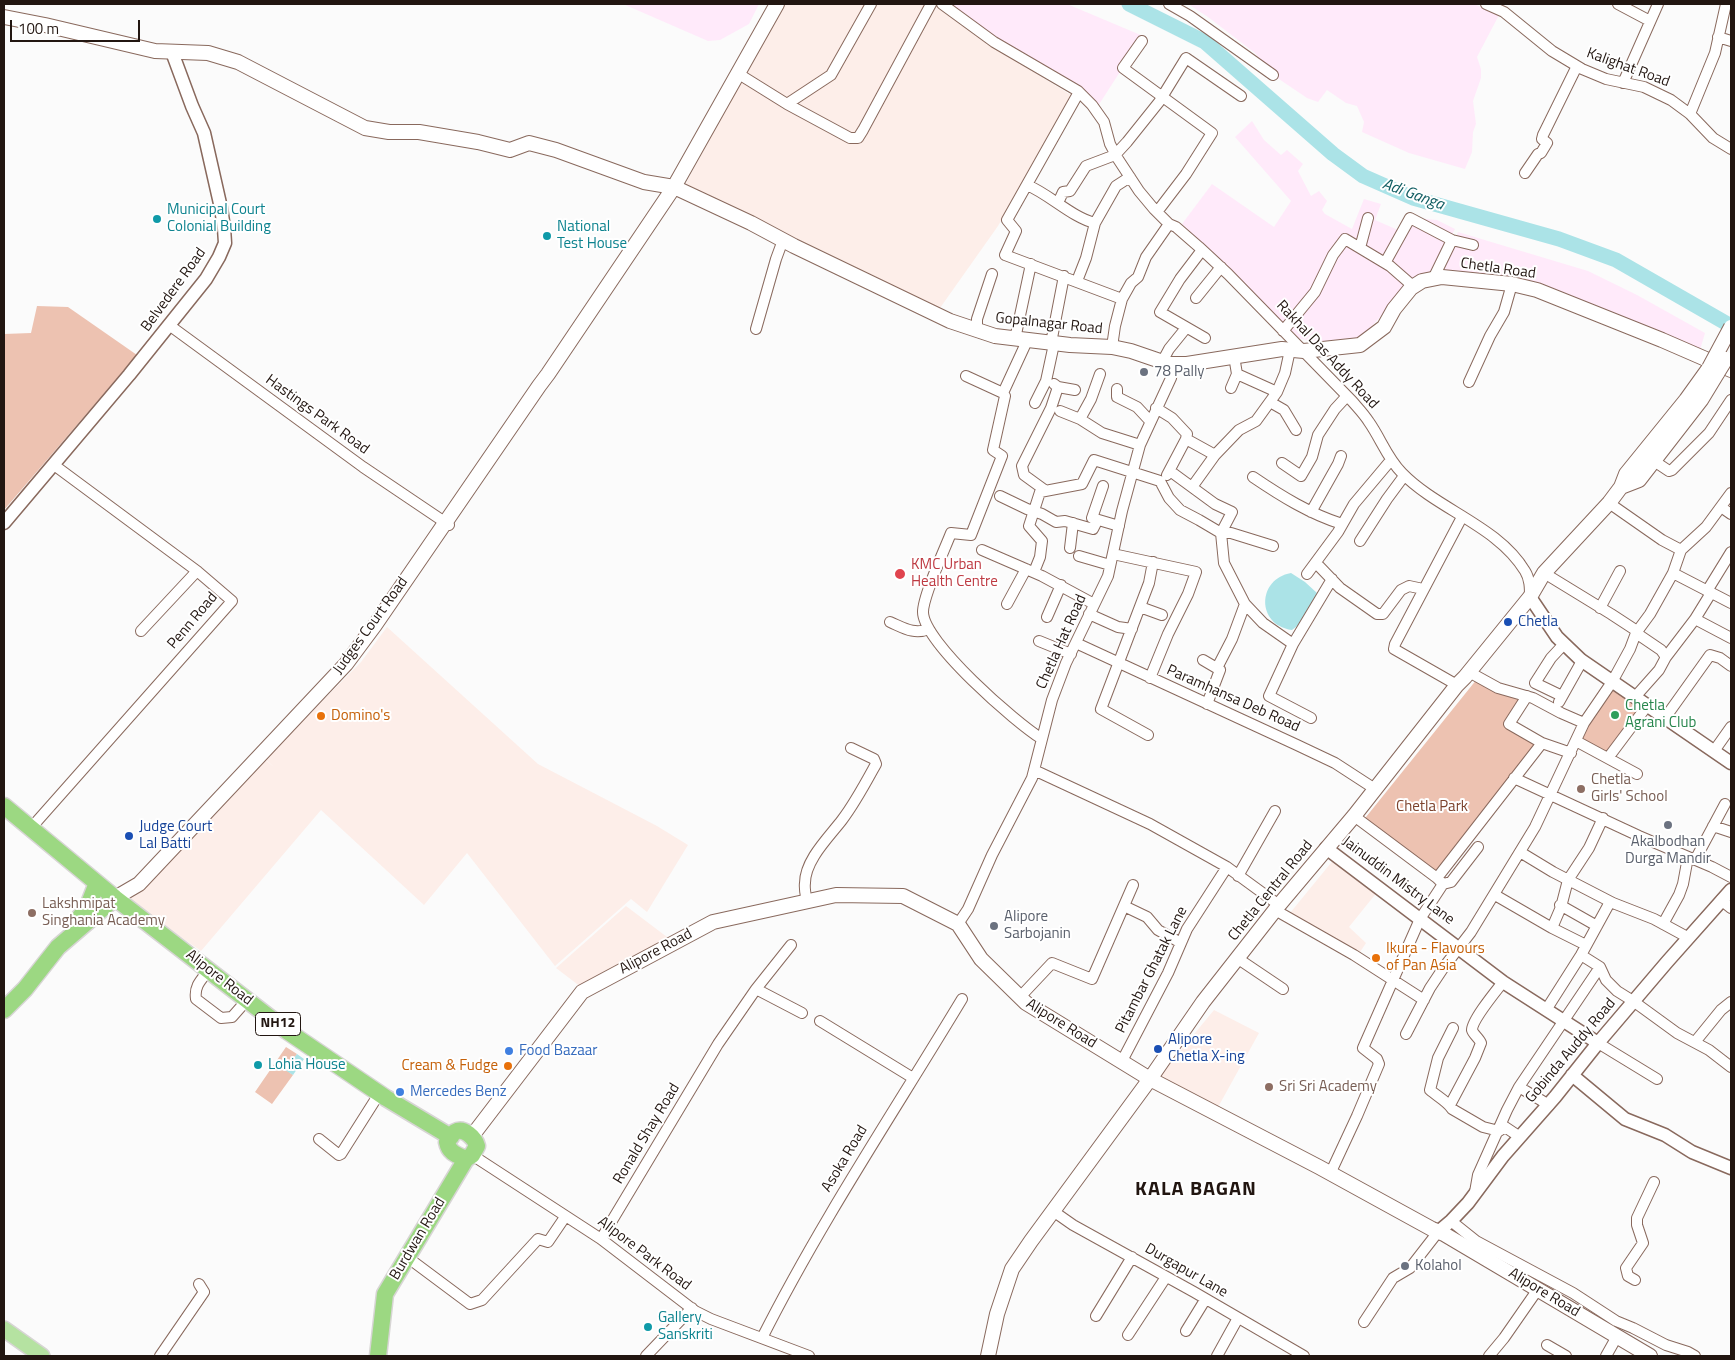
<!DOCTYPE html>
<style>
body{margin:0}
#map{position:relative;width:1735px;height:1360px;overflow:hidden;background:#fbfbfb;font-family:"Titillium Web",sans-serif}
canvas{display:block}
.frame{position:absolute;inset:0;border:5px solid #221611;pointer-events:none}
.scale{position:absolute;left:10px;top:20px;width:130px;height:22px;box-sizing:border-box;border:2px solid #221611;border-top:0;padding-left:6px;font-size:15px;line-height:18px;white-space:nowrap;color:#221611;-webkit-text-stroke:4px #fff;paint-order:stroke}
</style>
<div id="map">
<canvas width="1735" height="1360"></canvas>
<div class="frame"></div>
<div class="scale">100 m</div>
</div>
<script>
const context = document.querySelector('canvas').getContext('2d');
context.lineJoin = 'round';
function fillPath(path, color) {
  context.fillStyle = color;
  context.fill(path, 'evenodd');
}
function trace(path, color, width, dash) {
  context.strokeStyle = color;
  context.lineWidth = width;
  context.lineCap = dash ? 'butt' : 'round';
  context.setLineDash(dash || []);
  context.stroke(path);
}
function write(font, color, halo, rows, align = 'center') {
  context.font = font + ' "Titillium Web",sans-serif';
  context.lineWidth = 4;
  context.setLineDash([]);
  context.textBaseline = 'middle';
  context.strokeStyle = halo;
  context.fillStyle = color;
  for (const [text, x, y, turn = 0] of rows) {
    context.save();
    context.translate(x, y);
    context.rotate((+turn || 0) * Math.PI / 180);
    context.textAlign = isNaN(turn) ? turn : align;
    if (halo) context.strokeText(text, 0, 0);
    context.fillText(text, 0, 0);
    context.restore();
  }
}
fillPath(new Path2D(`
 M785,4h147l61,43 78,48 -73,131 -58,82 -90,-40 -166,-81 53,-99z
 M387,627l151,137 119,62 31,19 -41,67 -16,-13 -76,67 -88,-113 -43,52 -103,-95 -120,141 -76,-52 139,-140 10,8 -9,-8 96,-97z
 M1335,858l43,33 -29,36 17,16 -8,12 -68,-42z
 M626,906l45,34 -90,47 -25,-19z
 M1214,1010l45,23 -42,76 -60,-30z`), '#fdeee9');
fillPath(new Path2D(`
 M623,4h136l-10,20 -29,16 -12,1z
 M947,4h120l76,32 -45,70 -16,-15 -28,-21 -59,-30z
 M1188,4h286l25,11 -22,42 4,12v9l-8,23 3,23 -3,8 -1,20 -7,17 -56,-16 -47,-21 2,-10 -7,-16 -11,-3 -19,-13 -9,12 -11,-4 -34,-23 -18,-22 -47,-36z
 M1252,121l12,19 17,15 6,-5 16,14 -5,7 13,25 8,-5 8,10 -5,9 3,4 27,15 12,-30 17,5 -6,16 23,10 8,-13 31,3 18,9 -24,45 -15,2 -43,49 -17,16 -34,4 -23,-7 -117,-114 30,-40 62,43 17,-26 -56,-64z
 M1458,232l130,39 49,24 68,38 -5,17 -72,-29 -187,-50z`), '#ffeafa');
fillPath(new Path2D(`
 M37,306l31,1 69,48 -133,155v-176l27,-1z
 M1477,679l44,18 -17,29 34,17 -101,132 -75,-53z
 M1613,684l30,22 -36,50 -29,-15z
 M286,1047l11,7 -11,16 7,5 -21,29 -17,-12z`), '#edc2b1');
fillPath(new Path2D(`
 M1291,573l14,9 12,11c-3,19 -10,26 -25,37 -36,-5 -35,-51 -1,-57z
 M297,1054l7,5 -11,16 -8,-5z`), '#abe3e7');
trace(new Path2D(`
 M1129,4l76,38 128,112 30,22 50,22 146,41 57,21 115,66`), '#abe3e7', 15);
const minor = new Path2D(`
 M942,4l52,38 84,49 14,14 12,17 6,22 8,15 21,32 15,18 15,15 7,3 23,20 29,27 124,127c6,7 12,13 17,21 12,17 18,36 33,51 36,37 96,53 123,98 5,8 5,17 5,26
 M1169,4l21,12 83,59
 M1486,4l18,8 48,39 30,18 24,10 38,8 27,13 19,14 23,24 18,11
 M1618,4l32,17
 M1718,37l13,4
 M1142,41l-19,27 89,65 -26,41 -29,38
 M742,76l45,28 63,34h8l5,-8 68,-126
 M1623,83l35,-79
 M1079,92l-72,128 9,11 -11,24 117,44 -7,27 -3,21
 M787,104l44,-29 40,-71
 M1690,114l25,-61 11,-49
 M1525,173l13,-19 3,-1 6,-10 -5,-4 1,-4 34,-69
 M1027,185c22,9 46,33 68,38
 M1058,203l5,-11 7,-1 16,-25 29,-11 12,-13 32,-40 27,-44 55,38
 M1360,248l8,-30
 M1202,250l-22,29 -20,33 45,26
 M1385,263l25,-45 42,22 21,5
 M1433,279l19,-39
 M1077,281l9,-23 9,-35 21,-37 14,-9
 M1196,298l25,-31
 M1122,299l9,-16 7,-6 8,-20 23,-33
 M169,325l194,142 86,58
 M756,329l20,-70 7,-19
 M977,330v-11l15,-45
 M1283,331l32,-39 18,-37 12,-16 45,27 24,21
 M1015,339l16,-75
 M1051,343l13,-67
 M1234,356l3,18 40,18
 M1162,362l7,-13 17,-21
 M966,376l37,17 2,3 -12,54 9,6 -31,79 -20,-2c-7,18 -28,63 -28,79 0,30 93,111 119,127
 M1469,382l21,-46 14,-24 8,-28
 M1054,384l4,3 17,3
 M1231,388l6,-14
 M1117,389v8l20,10 13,14
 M1003,393l24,-52
 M1270,402l14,8 12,20
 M1035,403l11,-22 8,-37
 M1156,408l16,10 15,16 -1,5 29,16
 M1060,411l20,8 22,14 38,12
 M1080,419l11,-20 9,-25
 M1654,461l15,10 3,-1 37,-37 22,-33
 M1282,463l19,13 11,-19 6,-22 17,-26 12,-13
 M1170,471l45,33 17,8 -11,21 3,30 21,41 18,19 30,21 -24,52 42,22
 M1167,475l19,-36
 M1253,477c28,19 57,37 89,47
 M1103,486l-11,32 27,8
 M1192,487l23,-32 24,-25 17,-9 21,-29 8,-19 5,-23
 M1046,491l-22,-16 -2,-9 29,-58 7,-21
 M1000,496l27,13 15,5 14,8 9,-1 28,8 4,-8
 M1609,503l53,37 19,10
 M1721,507l10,7
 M1311,512l27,-48 3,-8
 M1360,541l27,-42 17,-23
 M1070,548l3,-25
 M982,550l60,26 52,28
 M1113,554l83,18 -8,22 -20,40 -18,44
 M1079,556l31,9
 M1316,563l24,25 37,26h6l18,-24 8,-4 14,3
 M1034,572l6,-15 2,-16 -13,-15 11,-34 42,-8 12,-24 66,21 9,17 11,12 19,10 22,13h10l42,13
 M1544,573l67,41 26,17
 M1673,573l58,30
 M1307,574l31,-42 16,-28 37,-44
 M1707,591l24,-39
 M1007,604l19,-35
 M1140,607l22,8
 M1600,608l20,-37
 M1089,614l29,13 14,2
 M1047,617l14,-32
 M1695,619l36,19
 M890,622c14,6 24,13 39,7
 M141,631l56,-60
 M1039,641l32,13
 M1076,643l221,102 38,18 40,26
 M1293,644l39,-65
 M1666,657l29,-38 16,-26
 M1203,660l17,10 -13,34
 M1217,668l15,-29 13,-35
 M1469,672l29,16 35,10 28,15 23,10
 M1457,685l-63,-36 1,-5 67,-127
 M1527,696l-18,28 33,19 29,10
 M1562,696l-27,-13 16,-25 13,-14
 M1635,697l24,-27 7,-13 -5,-7 -25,-17
 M1559,702l23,-41
 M1665,718l45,-63 10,3 11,8
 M1148,735l-47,-26 48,-126 4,-21
 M1576,741l61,33
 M1714,751l17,-24
 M1608,758l39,-52
 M1034,770l116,54 77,43 52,38
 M1514,778l125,58 73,31 19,10
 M1354,816l83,62 6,6 8,-2 27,-35
 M1713,826l18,6
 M31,828l201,-227 -35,-30 -143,-106
 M1520,852l33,20 60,31 41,16 35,19
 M1695,860l30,-56
 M1238,876l37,-65
 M1437,878l105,-135
 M1495,895l57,33 34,17
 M1721,900l10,8
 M807,902c-1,-6 -3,-13 -2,-19 0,-23 24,-46 37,-63 13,-17 23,-36 34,-56l-2,-5 -23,-11
 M1124,906l23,11 11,13 23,13
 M1561,907l7,-27 21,-32 14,-30
 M1275,910l79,45 70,45
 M958,924l10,-15 24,-54 40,-77 20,-78 14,-37 42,-87 14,-65 18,-66 31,-67 3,-14
 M1663,924l16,-29 4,-11 5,-27
 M1552,928l9,-21 -1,-2 37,21
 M1581,955l19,12 6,13 11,11 16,10 44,32 32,17 22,17
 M1237,958l46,31
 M209,970c-8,10 -15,16 -13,29l25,19 11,-1 15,-17
 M756,989l46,24
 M1020,997l32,-34 40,16 41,-94
 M1546,1010l35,-55 29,-53
 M820,1021l93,57
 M1453,1028l-15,30 -8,32c7,6 18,12 22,19l31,18 16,4 6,-4 15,10
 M1406,1034l24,-46 14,-21 27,-35 64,-105 49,-104 28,-41 18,-33 6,-16 14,-19 23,-41 8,-23 25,-23 25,-34
 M1695,1042l26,-32 10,-8
 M1598,1043l59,36
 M1122,1061l46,-88 19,-44 40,-62
 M1519,1087l30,18
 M1450,1105l25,-47 6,-15c-2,-5 -8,-9 -9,-13 0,-10 24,-39 31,-48
 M319,1139l20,16 2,-1 38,-60
 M472,1155l129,84 94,72 16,8 98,37
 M1330,1174l27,-58 22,-52 -2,-5 -14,-11 57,-129 23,-35
 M1475,1192l3,-17 29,-65 12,-23 81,-120
 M1053,1211l20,14 121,67 110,64
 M1451,1221l25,20 97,52 43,28 17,7 33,17 22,7 7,4
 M601,1239l117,-195 38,-55 35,-44
 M407,1257l63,47 12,-4 56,-61 10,3 17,-25
 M1635,1280l-7,-4 -2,-8 17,-25 -6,-18v-7l17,-36
 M1096,1316l36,-59
 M1364,1322l29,-44 17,-10 28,-36
 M1186,1331l19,-31
 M1128,1335l38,-58
 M762,1338c59,-117 132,-226 200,-339
 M1547,1345l19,11
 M160,1356l44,-64 -5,-8
 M646,1356l46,-48
 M1217,1356l21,-38
 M1489,1356l15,-18 32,-46
 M1606,1356l9,-16`);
const tertiary = new Path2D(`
 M4,523l125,-148 77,-96 13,-22 6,-14 -1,-15 -3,-20 -17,-75 -12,-27 -20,-54
 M1530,597l27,40 24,23 150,103
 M1326,848l177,134 95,61
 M1572,1075l53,44 40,16 27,17 39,16
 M1438,1232l13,-11 17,-18 35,-47 52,-59 43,-54 69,-81 64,-72`);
const secondary = new Path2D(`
 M4,17l41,8 110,26 53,2 30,9 127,66 24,4h30l59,10 32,8 19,-7 27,7 88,32 30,5 77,36 43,23 156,75 45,15 75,9 42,2 19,4 38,13h18l95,-15 22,2 56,-6 24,-18 10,-18 17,-21 11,-7 20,-4 70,7 25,6 125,50 69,30
 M1621,487l18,-7 62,-80 17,-28
 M115,898l24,-14 207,-220 29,-39 164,-239 9,-12 126,-187 103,-183
 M472,1136l110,-144 131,-70 123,-27 67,1 55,28 23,35 45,44 124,76 169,88 113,62 12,5 206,122
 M988,1356l9,-42 15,-45 19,-28 119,-162 53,-77 76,-97 75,-89 103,-131 8,-8 65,-80 14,-24 65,-70 12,-16 5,-13 60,-74 23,-32`);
const primary = new Path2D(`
 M4,1329l38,27`);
const trunk = new Path2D(`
 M4,806l111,92 172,133 99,67 65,39
 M74,925l14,-19 9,-23
 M4,1010l21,-21 33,-42 57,-49
 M378,1356l7,-62 81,-135 6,-4 5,-9c-2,-8 -13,-19 -22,-14 -3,2 -6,7 -8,10 2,11 10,13 19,17`);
trace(minor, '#89695d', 12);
trace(tertiary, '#89695d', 15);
trace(secondary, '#89695d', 16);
trace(primary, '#d7d5d4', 18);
trace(trunk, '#d7d5d4', 19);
trace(minor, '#fff', 10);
trace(tertiary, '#fff', 12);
trace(secondary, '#fff', 14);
trace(primary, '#b5e2a1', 15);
trace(trunk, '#9cd882', 16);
const secondaryBridge = new Path2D(`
 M1709,368l22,-41
 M1718,372l8,-13`);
trace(secondaryBridge, '#89695d', 16, []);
trace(secondaryBridge, '#fff', 14);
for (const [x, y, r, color] of [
 [157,219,5,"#0f9aa8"],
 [547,236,5,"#0f9aa8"],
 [1144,372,5,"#6b7280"],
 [900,574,6,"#e0444e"],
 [1508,622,5,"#1a4fb4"],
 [1615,715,5,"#2e9e5b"],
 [321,716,5,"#e8710a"],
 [1581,789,5,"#8d6e63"],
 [1668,825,5,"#6b7280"],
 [129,836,5,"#1a4fb4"],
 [32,913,5,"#8d6e63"],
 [994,926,5,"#6b7280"],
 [1376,958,5,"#e8710a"],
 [1158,1049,5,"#1a4fb4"],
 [509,1051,5,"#3f7fe0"],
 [258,1065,5,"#0f9aa8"],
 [508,1066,5,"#e8710a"],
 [1269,1087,5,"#8d6e63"],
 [400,1092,5,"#3f7fe0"],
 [1405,1266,5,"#6b7280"],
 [648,1327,5,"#0f9aa8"]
]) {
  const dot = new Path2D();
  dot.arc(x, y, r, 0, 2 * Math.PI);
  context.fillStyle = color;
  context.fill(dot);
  trace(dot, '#fff', 2);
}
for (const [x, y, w] of [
 [278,1024,45]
]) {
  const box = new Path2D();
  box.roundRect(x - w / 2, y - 11.5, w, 23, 4);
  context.fillStyle = '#fff';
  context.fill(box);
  trace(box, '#221611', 1);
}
write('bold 14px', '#221611', null, [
 ["NH12",278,1024]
]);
write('15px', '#221611', '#fff', [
 ["Kalighat Road",1628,68,20],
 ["Chetla Road",1498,269,8],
 ["Belvedere Road",174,290,-54],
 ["Gopalnagar Road",1049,324,6],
 ["Rakhal Das Addy Road",1327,355,47],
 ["Hastings Park Road",317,415,36],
 ["Penn Road",193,621,-50],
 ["Judges Court Road",371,626,-54],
 ["Chetla Hat Road",1062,642,-66],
 ["Paramhansa Deb Road",1233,699,24],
 ["Jainuddin Mistry Lane",1398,881,37],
 ["Chetla Central Road",1271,891,-51],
 ["Alipore Road",656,952,-28],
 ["Pitambar Ghatak Lane",1152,970,-63],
 ["Alipore Road",219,978,38],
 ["Alipore Road",1061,1024,32],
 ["Gobinda Auddy Road",1571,1051,-50],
 ["Ronald Shay Road",647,1134,-59],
 ["Asoka Road",845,1159,-59],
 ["Burdwan Road",418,1239,-59],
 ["Alipore Park Road",644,1254,37],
 ["Durgapur Lane",1186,1271,30],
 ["Alipore Road",1544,1293,31]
]);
write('15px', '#0d838f', '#fff', [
 ["Municipal Court",167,210],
 ["Colonial Building",167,227],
 ["National",557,227],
 ["Test House",557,244],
 ["Lohia House",268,1065],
 ["Gallery",658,1318],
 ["Sanskriti",658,1335]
], 'left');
write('15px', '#5b616d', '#fff', [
 ["78 Pally",1154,372],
 ["Akalbodhan",1668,842,"center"],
 ["Durga Mandir",1668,859,"center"],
 ["Alipore",1004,917],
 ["Sarbojanin",1004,934],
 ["Kolahol",1415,1266]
], 'left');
write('15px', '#be3a42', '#fff', [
 ["KMC Urban",911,565],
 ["Health Centre",911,582]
], 'left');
write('15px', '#164399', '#fff', [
 ["Chetla",1518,622],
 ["Judge Court",139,827],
 ["Lal Batti",139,844],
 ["Alipore",1168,1040],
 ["Chetla X-ing",1168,1057]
], 'left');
write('15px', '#27864d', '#fff', [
 ["Chetla",1625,706],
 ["Agrani Club",1625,723]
], 'left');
write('15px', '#c56008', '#fff', [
 ["Domino's",331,716],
 ["Ikura - Flavours",1386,949],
 ["of Pan Asia",1386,966],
 ["Cream & Fudge",498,1066,"right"]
], 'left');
write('15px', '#785e54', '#fff', [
 ["Chetla",1591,780],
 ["Girls' School",1591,797],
 ["Lakshmipat",42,904],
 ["Singhania Academy",42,921],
 ["Sri Sri Academy",1279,1087]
], 'left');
write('15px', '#7c422c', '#fff', [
 ["Chetla Park",1432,807]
]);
write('15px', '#366cbe', '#fff', [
 ["Food Bazaar",519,1051],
 ["Mercedes Benz",410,1092]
], 'left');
write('italic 16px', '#105d62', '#fff', [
 ["Adi Ganga",1413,195,20]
]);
context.letterSpacing = '1px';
write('bold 20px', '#221611', '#fff', [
 ["KALA BAGAN",1196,1190]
]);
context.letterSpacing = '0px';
</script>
